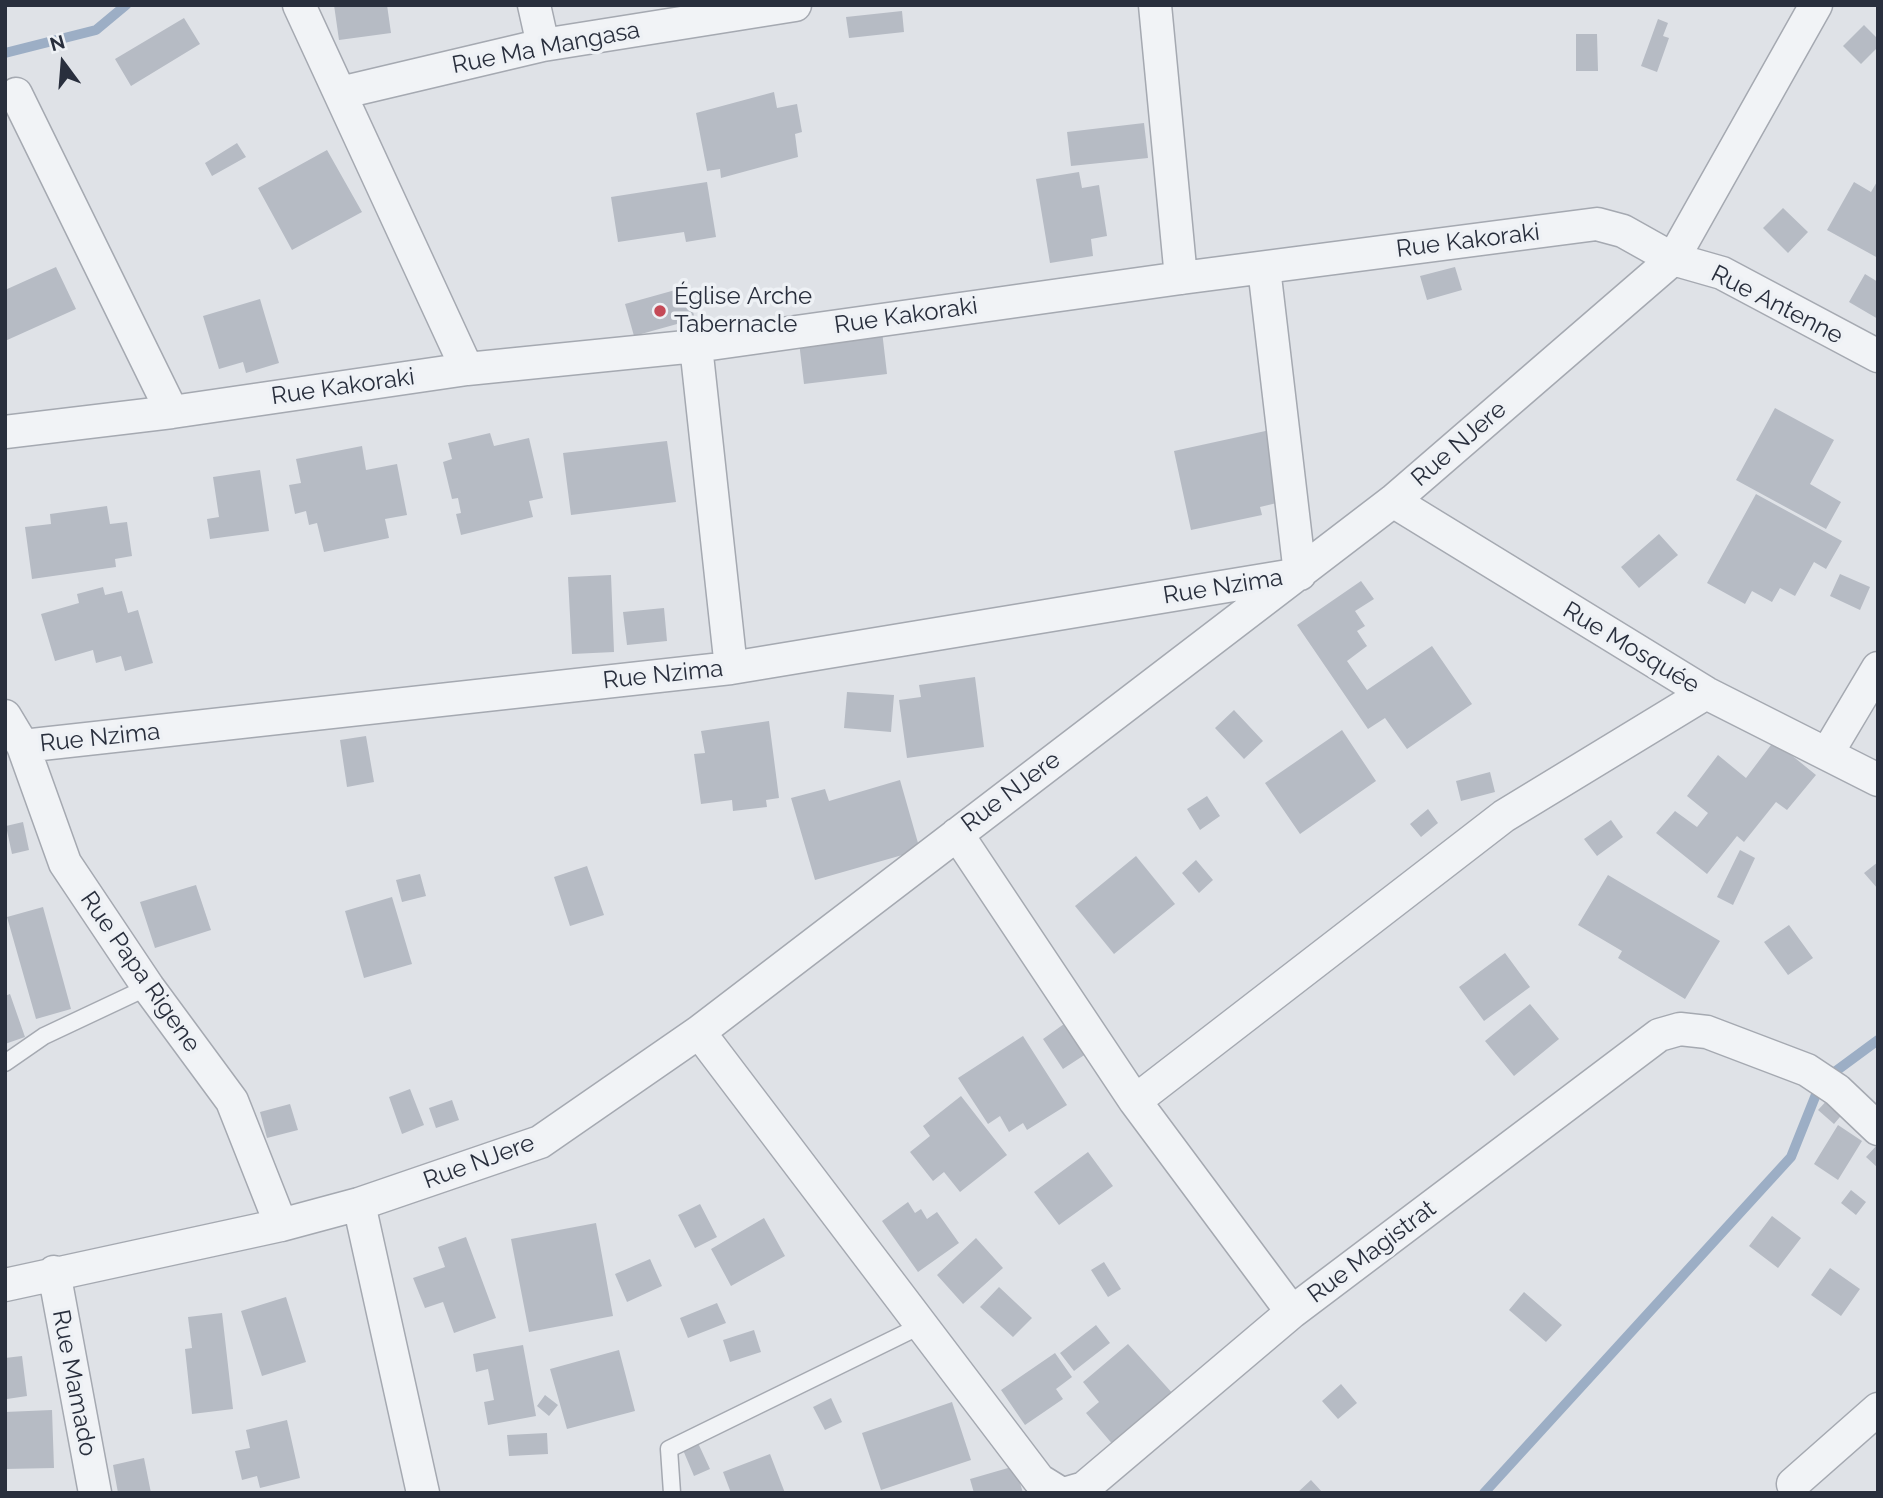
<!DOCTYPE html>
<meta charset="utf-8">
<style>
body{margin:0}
#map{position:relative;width:1883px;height:1498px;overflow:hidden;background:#dfe2e7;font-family:Raleway,sans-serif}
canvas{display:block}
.frame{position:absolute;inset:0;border:7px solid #292f3d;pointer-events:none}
.north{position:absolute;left:28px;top:28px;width:70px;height:70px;-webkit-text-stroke:5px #eef1f5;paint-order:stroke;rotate:344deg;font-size:19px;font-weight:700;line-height:28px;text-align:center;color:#292f3d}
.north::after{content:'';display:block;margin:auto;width:24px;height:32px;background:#292f3d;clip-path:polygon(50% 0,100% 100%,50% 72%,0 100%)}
</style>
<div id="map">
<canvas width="1883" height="1498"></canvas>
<div class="frame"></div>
<div class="north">N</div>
</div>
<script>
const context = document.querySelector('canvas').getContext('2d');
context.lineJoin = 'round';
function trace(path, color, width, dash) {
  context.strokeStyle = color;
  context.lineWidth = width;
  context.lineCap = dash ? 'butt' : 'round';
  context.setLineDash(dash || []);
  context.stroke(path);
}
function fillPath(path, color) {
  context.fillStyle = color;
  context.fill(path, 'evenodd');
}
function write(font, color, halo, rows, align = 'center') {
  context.font = font + ' Raleway,sans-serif';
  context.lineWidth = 7;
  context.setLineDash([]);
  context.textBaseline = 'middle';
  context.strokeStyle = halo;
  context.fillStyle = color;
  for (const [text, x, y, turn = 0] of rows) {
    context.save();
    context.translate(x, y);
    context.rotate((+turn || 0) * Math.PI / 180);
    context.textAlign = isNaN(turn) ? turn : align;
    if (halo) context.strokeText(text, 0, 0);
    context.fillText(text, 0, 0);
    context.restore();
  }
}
trace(new Path2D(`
 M5,53l91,-23 30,-25
 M1484,1493l307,-336 30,-75 57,-42`), '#9caec5', 10);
fillPath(new Path2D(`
 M334,5h53l4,28 -52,7z
 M902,11l2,21 -55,6 -3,-21z
 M184,18l16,26 -69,42 -16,-27z
 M1658,19l10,4 -5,13 6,2 -12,34 -16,-6z
 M1864,25l14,14v8l-17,17 -18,-18z
 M1576,34h21l1,37h-22z
 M774,92l3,16 20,-4 5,28 -7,2 3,23 -77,21 -1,-9 -13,2 -11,-58z
 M1144,123l4,35 -77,8 -4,-34z
 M237,143l9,14 -34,19 -7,-13z
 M327,150l35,62 -70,38 -34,-62z
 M1079,172l3,16 17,-3 8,51 -16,3 2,17 -43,7 -14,-84z
 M1878,180v78l-51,-28 27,-48 17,10z
 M707,182l9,55 -30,5 -2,-10 -66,10 -7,-45z
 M1783,208l25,24 -20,21 -25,-25z
 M56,267l20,42 -71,32v-51z
 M1455,267l7,23 -35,10 -7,-24z
 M1865,274l13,8v37l-29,-17z
 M686,287l9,32 -61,17 -9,-32z
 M260,299l19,64 -33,10 -3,-11 -24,7 -16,-53z
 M882,331l5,43 -83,10 -5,-42z
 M1775,408l59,32 -24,44 31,18 -15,27 -90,-49z
 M1270,430l15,71 -25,6 2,8 -71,15 -17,-79z
 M490,433l4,13 35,-8 14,60 -14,3 4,16 -72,18 -5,-21 5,-1 -3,-15 -6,1 -9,-37 9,-3 -4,-16z
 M667,441l9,61 -105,13 -8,-62z
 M362,446l4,24 31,-6 10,51 -22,4 4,19 -65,14 -7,-29 -8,2 -3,-14 -11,3 -6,-29 12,-2 -5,-24z
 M260,470l9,61 -59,8 -3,-20 12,-2 -6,-40z
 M1756,494l86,47 -16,28 -12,-7 -19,34 -15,-8 -8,14 -20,-11 -7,13 -38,-21z
 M107,506l3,18 17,-2 5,34 -17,3 1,8 -84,12 -7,-52 26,-3 -1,-10z
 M1659,534l19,21 -39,33 -18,-21z
 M1840,574l30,13 -10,23 -30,-14z
 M611,575l3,77 -42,2 -4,-77z
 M1361,581l13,18 -19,12 10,15 -8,5 10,15 -20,15 20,29 65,-44 40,58 -65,45 -22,-31 -17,11 -71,-104z
 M103,587l2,8 17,-4 6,22 10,-3 15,53 -28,8 -4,-15 -25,7 -3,-13 -38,11 -14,-47 38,-11 -2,-9z
 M664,608l3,33 -40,4 -4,-33z
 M975,677l9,70 -77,11 -8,-58 22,-3 -2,-12z
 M847,692l47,3 -3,37 -47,-4z
 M1234,710l29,31 -19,18 -29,-31z
 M769,721l10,77 -13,2 1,7 -34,4 -1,-11 -31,4 -7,-50 11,-1 -4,-22z
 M1342,730l34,51 -76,53 -35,-51z
 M366,736l8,46 -27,5 -7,-47z
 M1774,741l42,34 -29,35 -11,-8 -32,40 -7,-6 -30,38 -51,-41 19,-22 22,16 11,-14 -21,-17 31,-41 28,23z
 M1490,772l5,20 -34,9 -5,-20z
 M900,780l20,70 -105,30 -24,-82 34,-9 4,12z
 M1207,796l13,20 -20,14 -13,-21z
 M1428,809l10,14 -17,14 -11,-13z
 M1611,820l12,17 -26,19 -13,-17z
 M23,822l6,28 -17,4 -6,-28z
 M1740,850l15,8 -22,47 -16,-8z
 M1136,856l39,48 -61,50 -39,-48z
 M1196,860l17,20 -14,13 -17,-20z
 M1878,862v27l-14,-16z
 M587,866l17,49 -34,11 -16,-49z
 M420,874l6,22 -24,6 -6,-22z
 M1608,875l112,66 -35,58 -67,-41 4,-7 -44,-26z
 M196,885l15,45 -56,18 -15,-46z
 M392,897l20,67 -48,14 -19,-67z
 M43,907l28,102 -35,10 -29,-102z
 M1789,925l24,33 -25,17 -24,-33z
 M1505,953l25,34 -46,34 -25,-34z
 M10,994l15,43 -20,7v-48z
 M1530,1004l29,35 -45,37 -29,-35z
 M1071,1019l21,31 -29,19 -20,-30z
 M1023,1036l44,69 -40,25 -4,-7 -14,9 -9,-16 -12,8 -30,-46z
 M410,1089l14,36 -22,9 -13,-37z
 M961,1096l46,59 -47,37 -16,-20 -11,9 -23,-29 20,-16 -7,-10z
 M1830,1097l15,14 -11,13 -16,-14z
 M452,1100l7,20 -23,8 -7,-20z
 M290,1104l8,26 -31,8 -7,-26z
 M1838,1125l24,16 -24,39 -24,-16z
 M1878,1144v24l-12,-11z
 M1088,1152l25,34 -54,39 -25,-33z
 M1851,1190l15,12 -10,13 -15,-12z
 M908,1202l7,11 6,-4 6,10 10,-7 22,31 -41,29 -36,-51z
 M700,1204l17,33 -22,11 -17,-33z
 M1772,1216l29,22 -23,30 -29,-22z
 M764,1218l21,38 -54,30 -20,-37z
 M596,1223l17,93 -84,16 -18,-93z
 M466,1237l30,81 -42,15 -11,-31 -18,6 -12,-30 32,-11 -7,-20z
 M976,1238l27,30 -40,36 -26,-29z
 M650,1259l12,27 -35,16 -12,-28z
 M1104,1262l17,27 -13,8 -17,-27z
 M1830,1268l30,21 -19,27 -30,-21z
 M999,1287l33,31 -19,19 -33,-30z
 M1524,1292l38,33 -16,17 -37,-32z
 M286,1297l20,65 -44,14 -21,-65z
 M717,1303l9,20 -38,15 -8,-20z
 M222,1313l11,96 -41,5 -7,-65 7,-1 -4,-31z
 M1096,1325l14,18 -36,28 -14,-18z
 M754,1330l7,22 -31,10 -7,-22z
 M1128,1344l46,51 -60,51 -28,-33 13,-11 -16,-20z
 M523,1345l13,71 -48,9 -4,-23 10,-2 -6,-31 -12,3 -3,-18z
 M619,1350l16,61 -68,18 -17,-60z
 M1055,1353l17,24 -16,12 7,10 -38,26 -24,-35z
 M22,1356l5,40 -20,3 -2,-41z
 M1341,1384l16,19 -19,16 -16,-18z
 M545,1395l13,10 -9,11 -12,-10z
 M831,1398l11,24 -17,8 -12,-23z
 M952,1402l19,58 -90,30 -19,-57z
 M52,1410l2,58 -49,1v-57z
 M287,1420l13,58 -40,10 -3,-12 -15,4 -7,-29 15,-3 -4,-18z
 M547,1433l1,21 -39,2 -2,-21z
 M698,1443l12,26 -16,7 -11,-26z
 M770,1454l15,39h-54l-8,-21z
 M144,1458l7,35h-33l-5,-28z
 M1015,1466l8,27h-49l-4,-14z
 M1311,1480l12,13h-26z`), '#b6bbc4');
const service = new Path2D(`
 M5,1063l39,-27 104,-49
 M672,1493l-3,-44 251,-123`);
const minor = new Path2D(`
 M299,5l168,364
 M534,5l9,40
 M1155,5l26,273
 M340,93l203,-48 252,-40
 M16,94l156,318
 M696,346l35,322
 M5,432l167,-20 295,-43 229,-23 485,-68 416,-54 26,7 50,28 49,14 156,83
 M1393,501l313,192 172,87
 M5,716l18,30 42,117 83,124 84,114 49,124
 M23,746l708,-78 569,-94 -36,-306
 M1828,752l50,-84
 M957,834l178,267 157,211
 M699,1032l340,448 21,13
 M1135,1101l369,-285 202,-123
 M359,1204l64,289
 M54,1272l41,221
 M5,1285l276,-60 78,-21 181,-62 159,-110 694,-531 280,-242 143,-254
 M1793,1484l85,-75
 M1067,1493l17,-5 208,-176 367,-277 21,-6 27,3 100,38 30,20 41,39`);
trace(service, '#a5a9b1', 19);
trace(minor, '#a5a9b1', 35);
trace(service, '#f1f3f6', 16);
trace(minor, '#f1f3f6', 32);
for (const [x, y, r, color] of [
 [660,311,7,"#c54a57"]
]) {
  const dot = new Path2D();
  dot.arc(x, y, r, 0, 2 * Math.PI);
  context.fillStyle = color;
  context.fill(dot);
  trace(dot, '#eef1f5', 2.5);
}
write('24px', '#292f3d', '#eef1f5', [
 ["Rue Ma Mangasa",546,48,-11],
 ["Rue Kakoraki",1468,241,-7],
 ["Rue Antenne",1777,305,27],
 ["Rue Kakoraki",906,316,-8],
 ["Rue Kakoraki",343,387,-8],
 ["Rue NJere",1459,444,-41],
 ["Rue Nzima",1223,587,-9],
 ["Rue Mosquée",1631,648,31],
 ["Rue Nzima",663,675,-6],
 ["Rue Nzima",100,738,-6],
 ["Rue NJere",1011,792,-37],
 ["Rue Papa Rigene",140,972,55],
 ["Rue NJere",479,1162,-20],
 ["Rue Magistrat",1372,1252,-37],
 ["Rue Mamado",74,1383,79]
]);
write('24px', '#292f3d', '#eef1f5', [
 ["Église Arche",674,297],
 ["Tabernacle",674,325]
], 'left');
</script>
